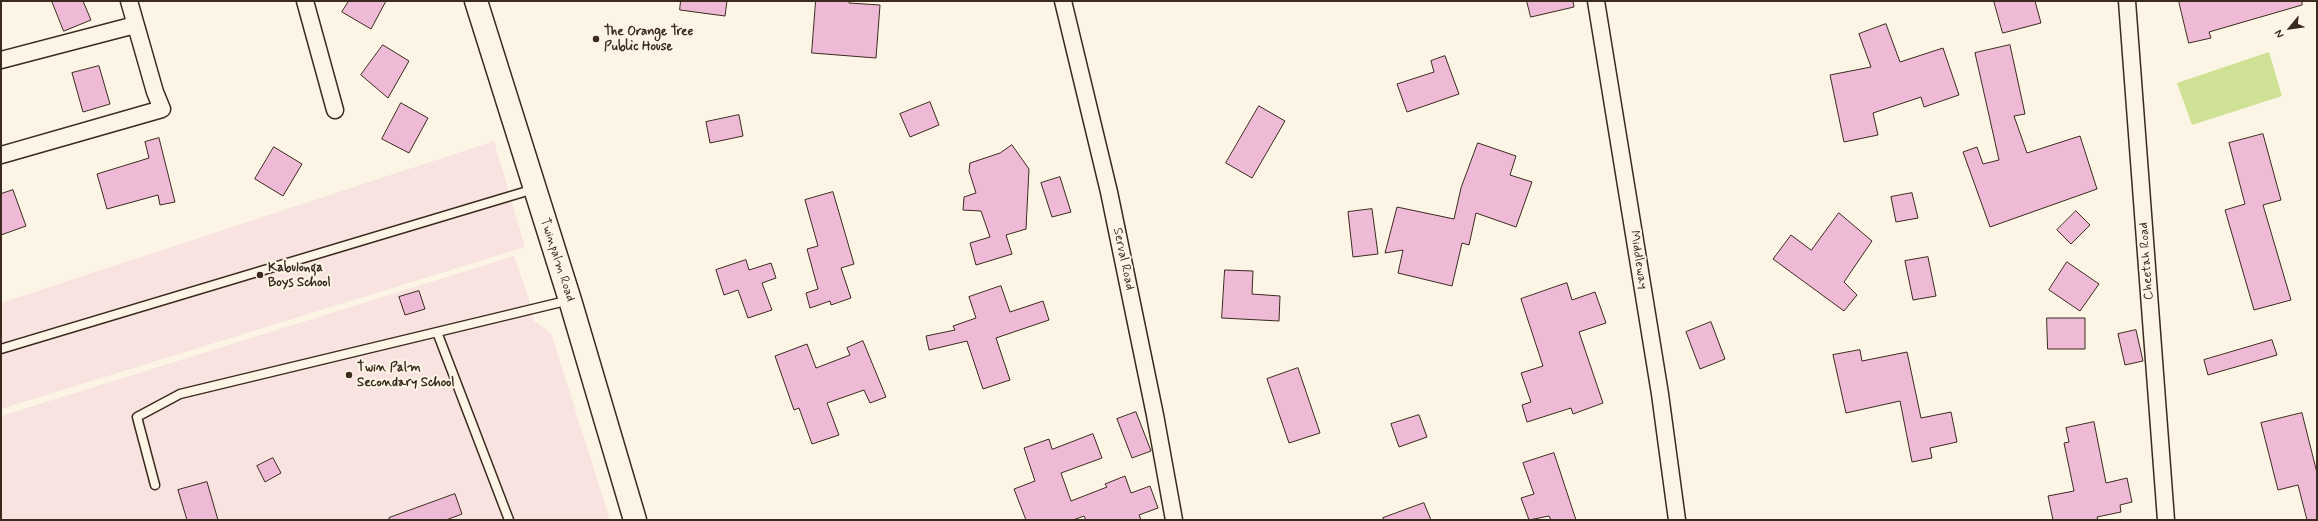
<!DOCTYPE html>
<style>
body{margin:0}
#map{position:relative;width:2318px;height:521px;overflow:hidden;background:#fcf5e5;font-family:Mynerve,sans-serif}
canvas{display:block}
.frame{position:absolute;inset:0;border:2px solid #3b2a1e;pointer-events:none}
.north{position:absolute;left:2270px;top:8px;width:40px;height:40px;-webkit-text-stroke:3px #fcf5e5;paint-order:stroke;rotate:241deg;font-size:11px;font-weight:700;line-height:16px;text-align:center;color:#3b2a1e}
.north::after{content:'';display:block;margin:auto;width:14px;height:18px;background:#3b2a1e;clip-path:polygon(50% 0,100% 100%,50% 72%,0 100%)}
</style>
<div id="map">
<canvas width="2318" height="521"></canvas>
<div class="frame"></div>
<div class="north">N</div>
</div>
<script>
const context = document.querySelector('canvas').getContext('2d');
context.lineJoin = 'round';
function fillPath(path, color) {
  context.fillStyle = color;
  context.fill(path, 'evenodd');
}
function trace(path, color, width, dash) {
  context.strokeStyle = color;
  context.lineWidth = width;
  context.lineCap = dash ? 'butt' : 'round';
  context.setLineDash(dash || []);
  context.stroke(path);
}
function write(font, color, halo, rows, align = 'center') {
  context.font = font + ' Mynerve,sans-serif';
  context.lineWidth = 4;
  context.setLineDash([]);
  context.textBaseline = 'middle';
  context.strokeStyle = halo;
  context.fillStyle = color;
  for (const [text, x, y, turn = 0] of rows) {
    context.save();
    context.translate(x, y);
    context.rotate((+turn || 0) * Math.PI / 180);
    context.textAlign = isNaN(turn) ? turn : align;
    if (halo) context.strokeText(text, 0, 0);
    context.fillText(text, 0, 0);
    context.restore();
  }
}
fillPath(new Path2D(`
 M494,141l31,106 -524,162v-106z
 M514,256l15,43 5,22 17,12 59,187h-609v-104z`), '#f8e3e0');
fillPath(new Path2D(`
 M2269,52l13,44 -90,29 -15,-42z`), '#cfe195');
const building = new Path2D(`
 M52,1h31l8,19 -27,11z
 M349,1h37l-15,28 -29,-17z
 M681,1h46l-2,15 -45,-6z
 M816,1h33v2l31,2 -4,53 -64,-5z
 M1527,1h46l1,6 -43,10z
 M1994,1h41l6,22 -38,10z
 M2179,1h123v4l-93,27 2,6 -22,5z
 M1886,24l14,38 43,-14 16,47 -35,12 -3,-10 -48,16 5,22 -34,7 -14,-67 41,-8 -12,-33z
 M383,45l26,16 -21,37 -27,-23z
 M2010,45l15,69 -11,2 13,37 53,-17 17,53 -107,38 -27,-75 14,-5 6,17 16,-4 -24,-107z
 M1445,56l14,38 -52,18 -10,-28 37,-12 -3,-11z
 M99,66l11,38 -27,8 -11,-39z
 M930,102l9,23 -29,12 -10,-23z
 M401,103l27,15 -19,35 -27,-14z
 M1259,106l26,15 -33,57 -26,-15z
 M739,115l4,21 -33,7 -4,-21z
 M2263,134l18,66 -18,5 28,95 -37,10 -29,-100 20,-6 -16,-61z
 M159,138l16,64 -15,3 -2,-10 -51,14 -10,-35 52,-16 -4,-16z
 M1478,143l38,13 -6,19 22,7 -16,45 -40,-14 -7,32 -7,-2 -10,43 -54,-13 5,-23 -18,3 12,-46 57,12 7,-31z
 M1012,145l17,24 -3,60 -20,6 6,19 -36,11 -6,-22 20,-6 -9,-26 -18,-1 1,-13 12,-4 -7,-22 1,-8 30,-10z
 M274,147l28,17 -19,32 -28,-17z
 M1060,177l11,35 -19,5 -11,-34z
 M13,190l13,36 -25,9v-41z
 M833,192l21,72 -13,4 10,30 -20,7 -1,-4 -20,7 -4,-15 12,-4 -11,-40 11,-3 -13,-46z
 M1912,193l6,25 -22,4 -5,-25z
 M1372,209l6,45 -25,3 -5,-45z
 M2076,211l14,14 -19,19 -14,-14z
 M1839,213l33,28 -28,41 13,13 -13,16 -71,-52 18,-24 20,15z
 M1928,257l8,39 -23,4 -8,-39z
 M746,260l3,10 22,-7 5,15 -14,5 10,27 -24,8 -10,-28 -14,5 -8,-25z
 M2067,262l32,22 -19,27 -31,-21z
 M1225,270l28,1 -1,23 28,2 -1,25 -57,-3z
 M1567,283l5,17 23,-8 11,31 -27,9 24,71 -30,11 -2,-6 -44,14 -5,-17 9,-3 -10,-29 22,-7 -22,-67z
 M1001,286l9,26 33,-11 6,19 -53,18 14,42 -27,9 -16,-48 -38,9 -3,-14 29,-6 -2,-4 23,-8 -7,-21z
 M419,291l6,18 -20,6 -6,-18z
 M2047,318h38v31h-37z
 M1711,322l14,37 -25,10 -14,-37z
 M2136,330l7,31 -18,4 -7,-31z
 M2272,340l5,15 -69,20 -4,-15z
 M863,341l23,56 -16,6 -6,-13 -37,13 12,32 -27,9 -13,-36 -5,2 -19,-54 32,-12 9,24 34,-13 -3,-7z
 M1860,350l2,11 45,-9 14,66 30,-6 6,30 -27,6 2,10 -20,4 -12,-61 -54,12 -13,-58z
 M1298,368l22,65 -31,10 -22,-64z
 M1136,412l15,39 -19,7 -15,-39z
 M2302,413l15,60v47h-10l-9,-35 -20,5 -17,-67z
 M1419,415l8,22 -28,10 -8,-23z
 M2094,422l12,61 21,-5 5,24 -12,3 1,7 -24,5 1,3h-45l-5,-24 26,-5 -10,-48 5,-1 -3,-14z
 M1093,434l9,24 -41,15 10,28 36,-14 -2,-3 20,-8 6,17 19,-7 8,22 -19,7 2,5h-55l-2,-4 -11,4h-47l-12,-31 21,-8 -11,-33 25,-9 3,10z
 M1554,453l22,67h-25l-2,-4 -20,4 -8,-22 13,-4 -11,-31z
 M273,458l8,15 -16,9 -8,-16z
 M207,482l11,38h-31l-9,-30z
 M455,494l7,20 -16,6h-57v-2z
 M1424,503l7,17h-47l-1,-2z`);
fillPath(building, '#eebad6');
trace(building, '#3b2a1e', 1);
const lane = new Path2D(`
 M437,332l72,188
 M1,349l533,-160
 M155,485l-18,-68 43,-23 390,-94`);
const street = new Path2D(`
 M305,1l30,109
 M1063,1l46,191 46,223 19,105
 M1596,1l64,393 17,126
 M2127,1l39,519
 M1,60l134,-35
 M1,155l161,-46 -7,-17 -26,-91`);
const secondary = new Path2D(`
 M476,1l94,299 65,220`);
trace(lane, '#3b2a1e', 11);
trace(street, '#3b2a1e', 19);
trace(secondary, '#3b2a1e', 25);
trace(lane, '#fcf5e5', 8);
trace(street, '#fcf5e5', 16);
trace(secondary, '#fcf5e5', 22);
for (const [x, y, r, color] of [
 [596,39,4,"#3b2a1e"],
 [260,275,4,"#3b2a1e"],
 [349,375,4,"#3b2a1e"]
]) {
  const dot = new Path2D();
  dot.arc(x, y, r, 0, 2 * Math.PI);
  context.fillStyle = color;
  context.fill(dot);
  trace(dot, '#fcf5e5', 1.5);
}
write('bold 13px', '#3b2a1e', '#fcf5e5', [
 ["The Orange Tree",604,32],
 ["Public House",604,47],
 ["Kabulonga",268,268],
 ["Boys School",268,283],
 ["Twin Palm",357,368],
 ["Secondary School",357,383]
], 'left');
write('13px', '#3b2a1e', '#fcf5e5', [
 ["Serval Road",1123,259,78],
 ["Twinpalm Road",557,260,72],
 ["Middleway",1638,260,81],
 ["Cheetah Road",2147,261,-94]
]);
</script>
